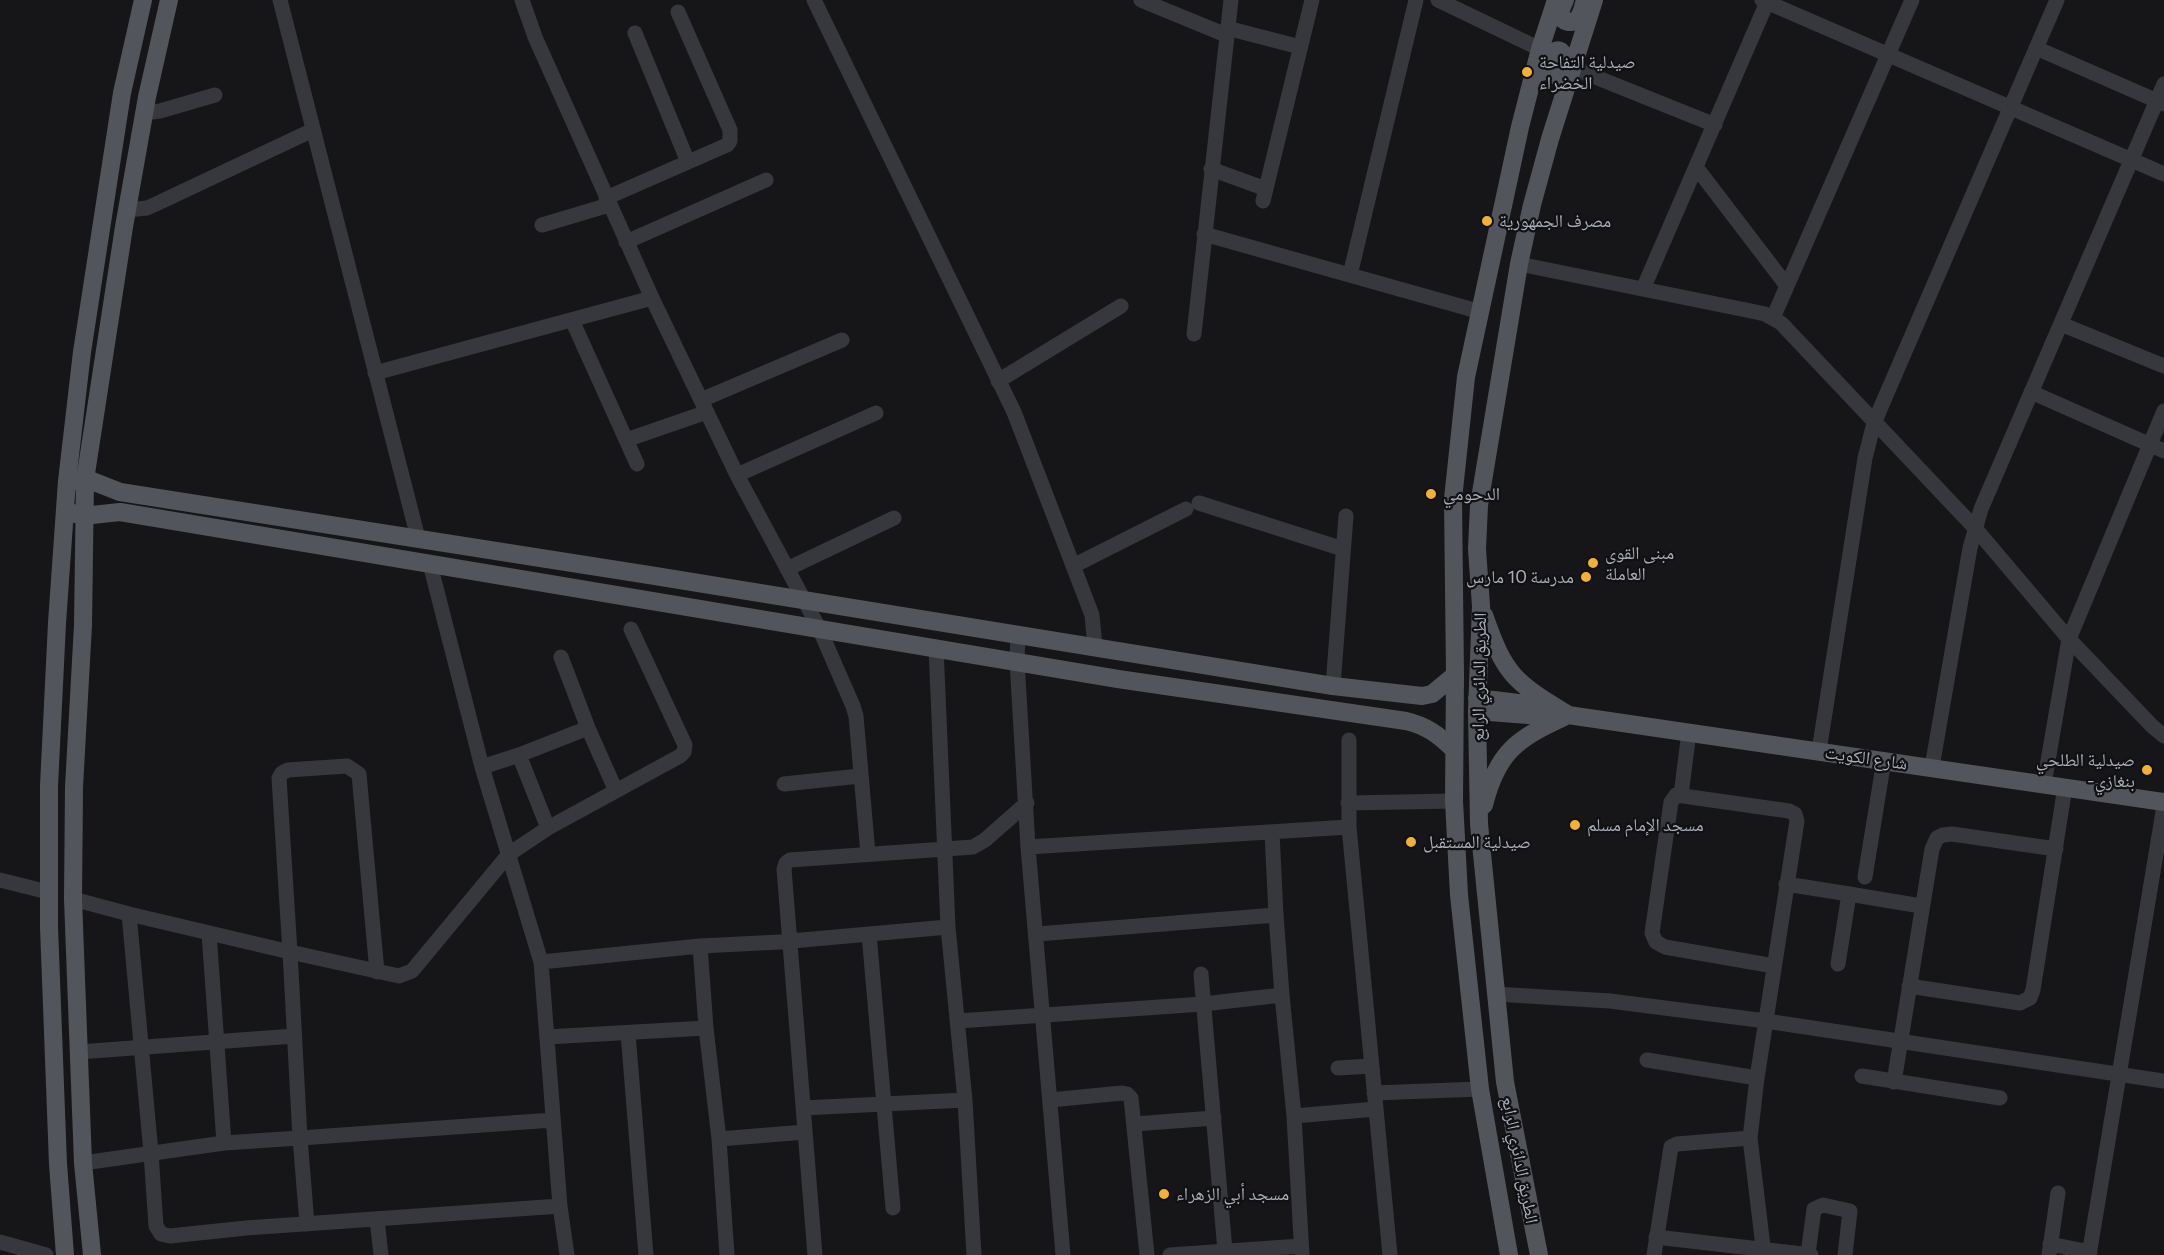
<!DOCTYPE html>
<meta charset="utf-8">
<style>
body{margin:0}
canvas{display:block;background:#161618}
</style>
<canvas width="2164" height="1255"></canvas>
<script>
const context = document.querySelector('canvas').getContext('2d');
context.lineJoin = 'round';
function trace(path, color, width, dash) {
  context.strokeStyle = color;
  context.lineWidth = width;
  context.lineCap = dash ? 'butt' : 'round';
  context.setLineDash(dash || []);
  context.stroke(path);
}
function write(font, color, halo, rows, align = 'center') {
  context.font = font + ' Commissioner,"Noto Naskh Arabic",sans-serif';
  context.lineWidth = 4.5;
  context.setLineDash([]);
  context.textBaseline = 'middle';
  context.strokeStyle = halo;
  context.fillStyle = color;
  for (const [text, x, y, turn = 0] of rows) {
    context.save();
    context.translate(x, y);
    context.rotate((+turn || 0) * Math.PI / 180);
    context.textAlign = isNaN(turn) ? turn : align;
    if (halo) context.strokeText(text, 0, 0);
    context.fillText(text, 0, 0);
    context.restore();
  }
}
trace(new Path2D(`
 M280,0l138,538
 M522,0l13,37 117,261 85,177 82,153 34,78 3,10 12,138
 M814,0l200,412 78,203 3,32
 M1141,0l85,35
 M1438,0l102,49
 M1762,0l402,174
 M1227,28l73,19
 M635,33l53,129
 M2036,48l128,56
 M1573,68l142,57
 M144,113l16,-2 55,-16
 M1696,167l91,119
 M1211,169l55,20
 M606,198l121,-53 3,-4v-11l-52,-118
 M1263,201l49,-201
 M127,210l20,-2 9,-4 157,-74
 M542,225l67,-20
 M1204,234l277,78
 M626,242l140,-62
 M1519,264l237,48 9,2 16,9 194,205 94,111 83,87 12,10
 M1350,275l66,-275
 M1643,289l125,-289
 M1773,318l139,-318
 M572,320l65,144
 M2061,324l103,42
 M1194,334l37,-334
 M375,373l277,-75
 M998,381l123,-75
 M2031,392l133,59
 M701,400l141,-60
 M626,440l81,-28
 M737,475l139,-62
 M1199,503l144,46
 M430,564l52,203 59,195 19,244 7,49
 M1073,566l113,-57
 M787,569l107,-51
 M1018,635l-1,26 11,186 35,408
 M936,647l12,280 17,173 9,155
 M561,657l27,71 28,63
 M1333,686l13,-170
 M1349,740v87l41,428
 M1819,751l46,-293 9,-35 183,-423
 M519,755l29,73
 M482,767l37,-12 69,-27
 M1932,767l38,-219 11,-39 183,-425
 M784,784l76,-8
 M2044,784l25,-145 95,-228
 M1681,795l8,-63
 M1348,803l106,-2
 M1272,832l4,83 6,80 12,121 8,139
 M1028,847l321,-20
 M1865,877l19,-117
 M0,880l48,12
 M1786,884l63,10
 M73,899l56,15 161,38 10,186 -76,5 -141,20
 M129,914l22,239 5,73 5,8 9,2 76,-8 314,-22
 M209,933l15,210
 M869,934l24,274
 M1037,934l239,-19
 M700,946l6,82 13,111 8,116
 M541,962l159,-16 80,-4 168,-15
 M1838,964l11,-70 72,12
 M377,972l-18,-198 -12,-8 -59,4 -6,3 -3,5 11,174 109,24 13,-5 97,-117 39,-26 132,-72 4,-4 1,-7 -54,-116
 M1201,974l24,277
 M1909,986l111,17 10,-5 3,-8 32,-203
 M1495,994l115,7 156,20 398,60
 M958,1021l245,-17 79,-9
 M628,1033l18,222
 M547,1037l159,-9
 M79,1052l215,-16
 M1647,1060l110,18
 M1338,1068l33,-2
 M1862,1076l138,22
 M1894,1082l38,-233 5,-11 6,-3 9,-1 104,15
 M1374,1093l106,-4
 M1050,1100l72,-7 5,1 4,4 16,157
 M803,1108l162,-8
 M1294,1116l82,-7
 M1134,1124l80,-6
 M719,1139l86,-7
 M377,1219l4,36
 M307,1224l-7,-86 253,-18
 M1656,1237l155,18
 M0,1242l46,13
 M2050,1244l40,8
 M1808,1254l6,-45 9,-4 27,6 -5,44
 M815,1255l-31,-386 2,-6 4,-3 183,-13 12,-7 42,-37
 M1170,1255l131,-9
 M1654,1255l17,-108 6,-3 73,-6
 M1764,1255l-14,-117 7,-60 40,-257 -2,-7 -6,-3 -113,-16 -5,7 -19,131 4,9 9,5 109,19
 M2049,1255l9,-62
 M2089,1255l75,-449`), '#37383d', 15);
trace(new Path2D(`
 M1565,0c-2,4 -5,10 -4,15 2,8 11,9 16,4 5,-4 6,-13 8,-19
 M1542,72l6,-17c21,-16 15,13 11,23
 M67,481h25l28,11 529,83 684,111 89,10 10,-2 23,-19
 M65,511l18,5 37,-4 998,167 288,42c21,5 33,14 48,29
 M1484,615c21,60 29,66 83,99
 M1477,698l58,7
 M1477,711l51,4h40l596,87
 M1484,805c13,-52 32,-66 80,-88
 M65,1255l-7,-91 -9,-237v-141l8,-163 10,-142 15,-129 40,-259 21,-93
 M92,1255l-9,-92 -10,-264 1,-112 9,-162 2,-145 39,-253 23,-130 22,-97
 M1509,1255l-29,-166 -21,-194 -5,-94 1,-126 -2,-176 13,-122 54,-250 20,-78 16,-49
 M1539,1255l-34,-173 -26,-258 -2,-113 4,-105 -4,-57 2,-44 40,-241 13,-59 18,-66 44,-139`), '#53555c', 18);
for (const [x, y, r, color] of [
 [1527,72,6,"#f2b134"],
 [1487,221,6,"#f2b134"],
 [1431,494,6,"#f2b134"],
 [1593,563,6,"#f2b134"],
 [1586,577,6,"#f2b134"],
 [2147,770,6,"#f2b134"],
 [1575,825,6,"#f2b134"],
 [1411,842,6,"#f2b134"],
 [1164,1194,6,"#f2b134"]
]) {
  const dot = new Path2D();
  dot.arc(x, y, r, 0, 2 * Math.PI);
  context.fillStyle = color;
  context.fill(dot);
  trace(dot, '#111113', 2);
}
write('18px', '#a8adb8', '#111113', [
 ["صيدلية التفاحة",1539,62],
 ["الخضراء",1539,83],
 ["مصرف الجمهورية",1499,221],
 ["الدحومي",1443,494],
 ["مبنى القوى",1605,553],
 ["العاملة",1605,574],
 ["مدرسة 10 مارس",1574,577,"right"],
 ["صيدلية الطلحي",2135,760,"right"],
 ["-بنغازي",2135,781,"right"],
 ["مسجد الإمام مسلم",1587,825],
 ["صيدلية المستقبل",1423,842],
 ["مسجد أبي الزهراء",1176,1194]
], 'left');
write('18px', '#a8adb8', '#111113', [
 ["الطريق الدائري الرابع",1479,677,-89],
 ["شارع الكويت",1866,758,8],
 ["الطريق الدائري الرابع",1520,1160,79]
]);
</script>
